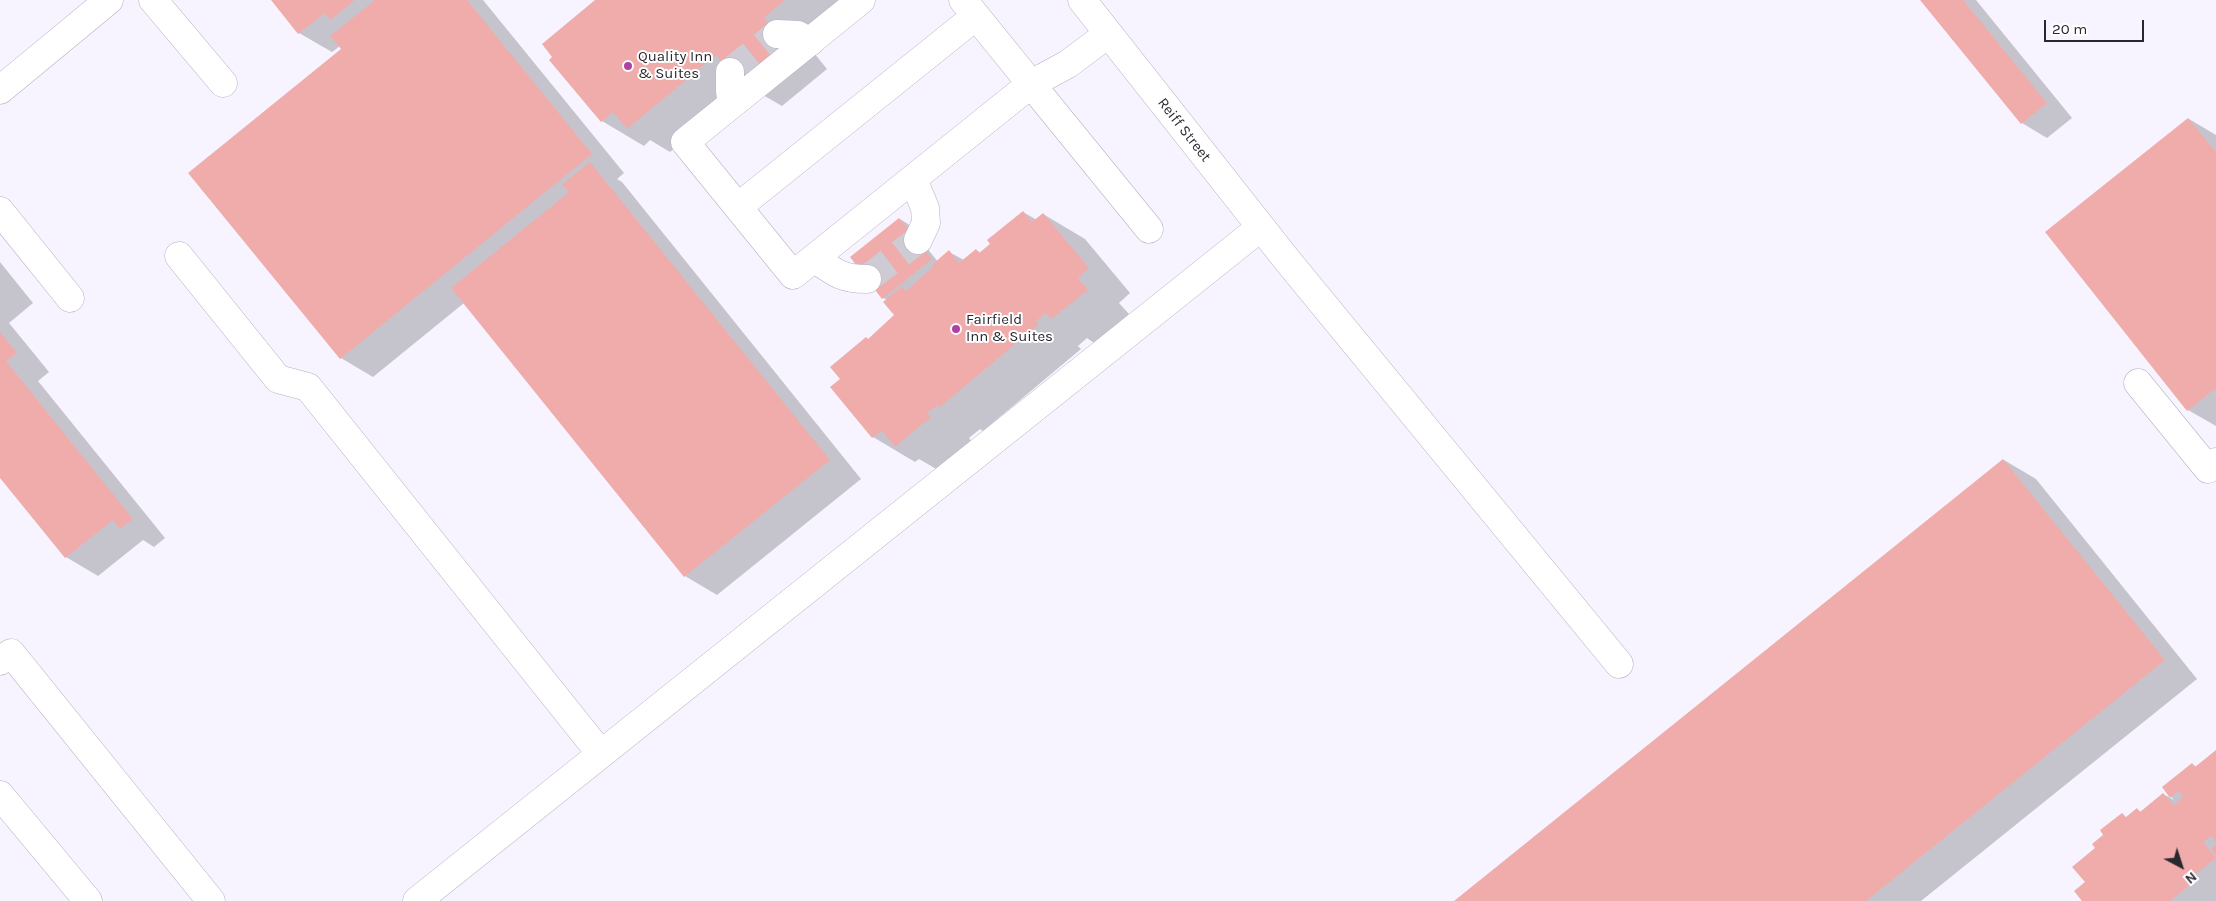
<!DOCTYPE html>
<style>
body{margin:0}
#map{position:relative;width:2216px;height:901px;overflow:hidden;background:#f7f4ff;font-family:Karla,sans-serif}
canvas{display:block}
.north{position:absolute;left:2156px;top:841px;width:50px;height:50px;-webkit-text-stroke:4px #fff;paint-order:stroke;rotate:140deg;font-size:14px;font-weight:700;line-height:20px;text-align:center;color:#2a282f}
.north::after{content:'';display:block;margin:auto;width:18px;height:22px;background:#2a282f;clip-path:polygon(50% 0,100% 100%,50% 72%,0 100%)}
.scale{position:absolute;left:2044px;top:20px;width:100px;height:22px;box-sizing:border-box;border:2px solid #2a282f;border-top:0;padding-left:6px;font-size:15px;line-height:18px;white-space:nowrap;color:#2a282f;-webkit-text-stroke:4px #fff;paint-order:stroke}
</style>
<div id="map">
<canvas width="2216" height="901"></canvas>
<div class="north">N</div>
<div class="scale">20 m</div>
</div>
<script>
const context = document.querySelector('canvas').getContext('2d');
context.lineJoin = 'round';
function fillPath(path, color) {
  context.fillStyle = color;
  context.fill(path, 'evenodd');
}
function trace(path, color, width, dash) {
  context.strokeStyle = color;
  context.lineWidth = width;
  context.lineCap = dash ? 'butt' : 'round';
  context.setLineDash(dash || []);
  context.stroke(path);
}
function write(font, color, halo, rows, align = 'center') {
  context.font = font + ' Karla,sans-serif';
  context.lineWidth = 4;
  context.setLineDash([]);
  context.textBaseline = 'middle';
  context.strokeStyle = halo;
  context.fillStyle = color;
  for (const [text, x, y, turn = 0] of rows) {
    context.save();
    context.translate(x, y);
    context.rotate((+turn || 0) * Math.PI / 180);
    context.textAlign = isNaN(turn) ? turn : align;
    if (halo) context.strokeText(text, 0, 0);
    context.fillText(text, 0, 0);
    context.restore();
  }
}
fillPath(new Path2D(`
 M273,0h210l141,173 -7,6 5,3 239,297 -144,116 -32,-19 -221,-273 -91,74 -32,-19 1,-309 -2,-3 -8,6 -33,-19z
 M597,0h259l-51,42 22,27 -45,37 -33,-19 -79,65 -20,-12 -6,6 -42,-25z
 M1922,0h54l96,118 -25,20 -25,-15z
 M2189,119l27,16v291l-28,-16z
 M1023,212l14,8 6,-6 42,25 45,54 -11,10 10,11 -35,29 -7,-5 -9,8 3,3 -98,82 -3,-2 -11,9 3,4 -34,28 -19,-11 -4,3 -42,-25 -41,-50 10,-8 27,-39 27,-25 -8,-15 -5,-2 17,-79 8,5 30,38 11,-10 15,8 12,-10 5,3z
 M0,262l33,41 -24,20 40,49 -11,9 127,157 -11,9 -11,-7 -45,36 -32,-19 -66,-81z
 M2004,460l32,19 161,200 -276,222h-465z
 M2216,752v149h-132l2,-19 11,-34 8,-13 17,-20 5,3 10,-8 4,2 22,-18 11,6 -11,-13 29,-23 5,3z`), '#0003');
fillPath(new Path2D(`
 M271,0h84l-25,20 -5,-7 -27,21z
 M375,0h92l125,154 -252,205 -152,-186 153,-124 -11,-13z
 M595,0h190l-21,18 22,26 -47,39 -23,-28 -89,74 -14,-17 -12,10 -52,-62 3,-3 -10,-13z
 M1920,0h43l84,103 -26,21z
 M2188,118l28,34v236l-29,23 -142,-179z
 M590,162l240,298 -146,117 -233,-289 118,-96 -7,-8z
 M1023,211l9,11 11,-9 46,55 -11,10 10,12 -37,29 -5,-6 -10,8 3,3 -99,83 -2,-2 -11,8 4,4 -36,30 -13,-16 -10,7 -42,-51 10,-8 -10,-12 36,-30 2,2 26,-24 -11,-13 19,-16 4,5 27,-24 -1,-2 17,-15 10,13 17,-14 3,4 11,-9 -3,-4z
 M899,218l33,41 -50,40 -32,-42z
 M0,332l17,21 -11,8 127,158 -13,10 -7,-9 -48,38 -65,-80z
 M2003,459l162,201 -299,241h-412z
 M2216,750v92l-5,-6 -8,6 13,16 -23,18 3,4 -26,21h-88l-8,-10 11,-9 -13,-15 23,-19 -3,-4 11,-9 -3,-5 22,-17 4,4 11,-9 3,4 23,-19 11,12 9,-8 -5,-6 -8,7 -8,-11 30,-24 3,4z
 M2216,845v10l-5,-6z`), '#f0acaa');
trace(new Path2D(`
 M730,72l47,-38
 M867,279l51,-39`), '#cecbd5', 28, [28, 14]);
const minor = new Path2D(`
 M153,0l70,83
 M861,0l-176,142 108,133 238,-191 118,145
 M963,0l68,84 37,-20 40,-30
 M1082,0l205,260 332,404
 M777,34l21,1 12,7
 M730,72v19l2,13
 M0,90l109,-90
 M913,179l12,29 1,15 -8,17
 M738,207l238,-191
 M0,211l70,87
 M179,256l99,123 30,8 293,367
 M814,258c20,14 27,21 53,21
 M2138,383l70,86 8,-7
 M0,661l11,-8 200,248
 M0,795l88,106
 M417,901l844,-674`);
trace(minor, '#b5b0c0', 29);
trace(minor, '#fff', 28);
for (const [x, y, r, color] of [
 [628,66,5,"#ad42a3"],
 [956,329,5,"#ad42a3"]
]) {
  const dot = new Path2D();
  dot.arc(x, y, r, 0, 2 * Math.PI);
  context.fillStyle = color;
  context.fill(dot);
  trace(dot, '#fff', 2);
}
write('15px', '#2a282f', '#fff', [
 ["Quality Inn",638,57],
 ["& Suites",638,74],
 ["Fairfield",966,320],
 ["Inn & Suites",966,337]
], 'left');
write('15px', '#2a282f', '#fff', [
 ["Reiff Street",1184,130,52]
]);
</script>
